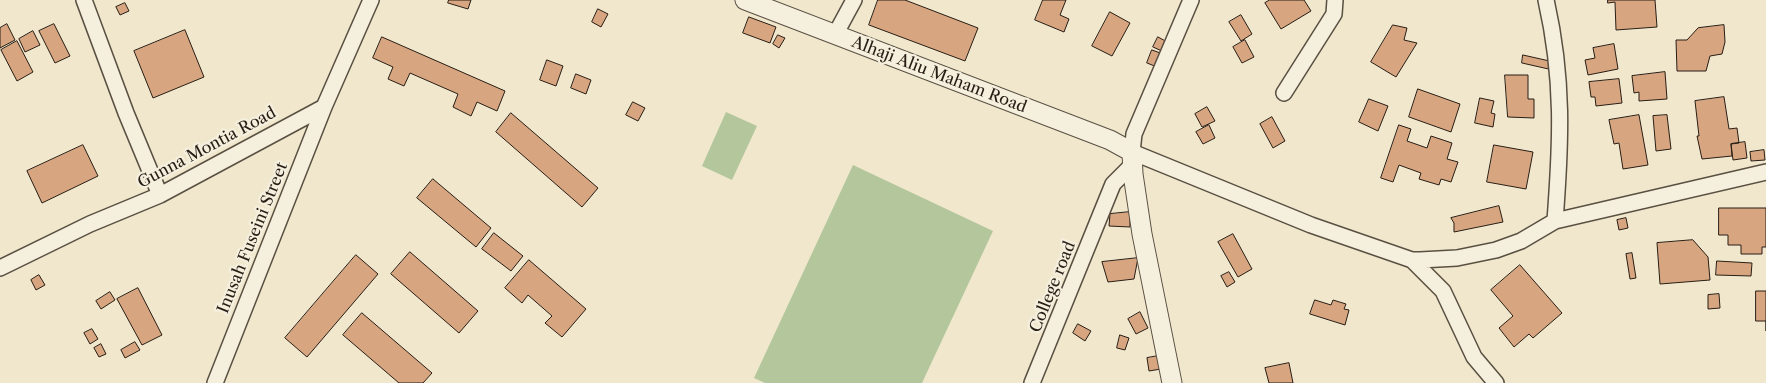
<!DOCTYPE html>
<style>
body{margin:0}
canvas{display:block;background:#f0e7cd}
</style>
<canvas width="1766" height="383"></canvas>
<script>
const context = document.querySelector('canvas').getContext('2d');
context.lineJoin = 'round';
function fillPath(path, color) {
  context.fillStyle = color;
  context.fill(path, 'evenodd');
}
function trace(path, color, width, dash) {
  context.strokeStyle = color;
  context.lineWidth = width;
  context.lineCap = dash ? 'butt' : 'round';
  context.setLineDash(dash || []);
  context.stroke(path);
}
function write(font, color, halo, rows, align = 'center') {
  context.font = font + ' "Libre Caslon Text",serif';
  context.lineWidth = 4.5;
  context.setLineDash([]);
  context.textBaseline = 'middle';
  context.strokeStyle = halo;
  context.fillStyle = color;
  for (const [text, x, y, turn = 0] of rows) {
    context.save();
    context.translate(x, y);
    context.rotate((+turn || 0) * Math.PI / 180);
    context.textAlign = isNaN(turn) ? turn : align;
    if (halo) context.strokeText(text, 0, 0);
    context.fillText(text, 0, 0);
    context.restore();
  }
}
fillPath(new Path2D(`
 M726,112l31,14 -25,54 -30,-14z
 M853,165l140,66 -71,152h-157l-11,-5z`), '#b4c79c');
const building = new Path2D(`
 M449,0h22l-3,9 -20,-6z
 M878,0h27l73,28 -13,33 -96,-36z
 M1043,0h23l-6,15 9,4 -5,13 -29,-12z
 M1270,0h34l7,11 -30,18 -16,-26z
 M1608,0h47l2,27 -41,3 -1,-28 -7,1z
 M125,3l4,8 -9,4 -4,-8z
 M598,9l10,5 -7,13 -9,-5z
 M1110,12l20,11 -18,33 -20,-10z
 M1241,15l11,19 -11,7 -12,-19z
 M749,17l27,10 -6,16 -27,-10z
 M7,24l8,16 -15,8v-20z
 M54,24l16,32 -15,7 -16,-32z
 M1393,25l14,3 -3,12 13,3 -21,34 -25,-15z
 M1724,25l1,17 -3,12 -12,2 -4,15h-29l-1,-31h11l11,-12z
 M185,30l19,47 -51,21 -19,-47z
 M33,31l7,14 -15,7 -6,-13z
 M778,35l7,3 -6,10 -6,-4z
 M382,37l123,54 -8,20 -20,-9 -6,14 -18,-9 5,-13 -48,-21 -6,13 -16,-7 5,-12 -20,-9z
 M1158,37l11,6 -5,9 -11,-5z
 M1245,40l9,17 -12,6 -9,-16z
 M17,41l16,31 -16,9 -16,-31z
 M1614,44l4,25 -30,6 -3,-15 10,-2 -2,-10z
 M1152,50l11,4 -6,13 -10,-4z
 M1523,55l31,7 -1,8 -31,-7z
 M547,60l16,6 -7,20 -16,-6z
 M1665,72l2,27 -28,2v-9l-5,1 -2,-17z
 M576,74l15,6 -5,14 -15,-6z
 M1505,75h23v24h6v19l-26,-1z
 M1619,79l3,24 -26,3 -1,-9h-4l-2,-15z
 M1418,89l42,15 -9,28 -42,-15z
 M1724,97l5,32 8,-1 2,15 -8,1 1,12 -30,3 -5,-23h2l-4,-35z
 M1480,98l14,3 -3,12 4,1 -2,13 -18,-4z
 M1369,99l19,7 -10,25 -19,-9z
 M633,102l12,6 -7,13 -12,-6z
 M1207,107l8,14 -13,6 -7,-13z
 M511,113l87,75 -16,19 -86,-75z
 M1639,115l9,50 -25,4 -4,-26 -5,1 -5,-24z
 M1667,115l4,34 -15,2 -3,-35z
 M1272,117l13,24 -12,7 -13,-24z
 M1209,125l6,13 -12,6 -7,-12z
 M1399,125l12,4 -4,12 20,7 4,-12 21,7 -5,16 11,3 -7,20 -10,-3 -2,6 -20,-6 2,-6 -22,-8 -6,17 -12,-4z
 M1745,142l2,16 -14,2 -2,-16z
 M83,145l15,31 -56,27 -15,-32z
 M1494,145l39,7 -7,37 -39,-7z
 M1764,150l1,10 -14,1 -1,-9z
 M433,179l58,49 -15,19 -59,-49z
 M1499,206l4,16 -49,10v-9l-3,-5z
 M1719,208h47v39h-4v7h-21v-9h-13v-10h-9z
 M1130,212v15l-21,-1 1,-12z
 M1626,218l2,10 -9,2 -2,-10z
 M494,233l29,23 -12,15 -29,-22z
 M1233,234l19,35 -14,8 -20,-35z
 M1693,240l15,17 2,23 -50,4 -3,-41z
 M410,252l68,59 -19,22 -68,-59z
 M1632,253l4,25 -6,1 -4,-25z
 M356,255l22,19 -71,83 -22,-19z
 M1138,258l-4,21 -26,3 -6,-20z
 M529,260l57,49 -24,28 -17,-14 7,-7 -24,-21 -6,8 -17,-15z
 M1717,261l35,2 -1,13 -35,-1z
 M1520,265l42,48 -29,25 -4,-4 -15,13 -15,-19 14,-12 -22,-26z
 M1229,272l6,10 -8,5 -6,-11z
 M39,275l6,10 -9,5 -5,-10z
 M138,288l24,47 -20,10 -25,-46z
 M1756,291h10v40v-10h-10z
 M110,292l5,8 -14,9 -5,-8z
 M1719,294l1,14 -12,1v-14z
 M1315,300l16,5 2,-5 13,4 -2,5 5,1 -4,15 -35,-11z
 M1140,312l8,16 -12,6 -8,-15z
 M362,313l70,60 -9,10h-24l-56,-48z
 M1078,324l13,7 -6,10 -12,-8z
 M92,329l6,10 -8,5 -6,-11z
 M1120,335l9,3 -4,12 -8,-2z
 M135,342l5,8 -15,8 -4,-8z
 M101,344l5,10 -7,3 -5,-9z
 M1158,356l3,13 -12,2 -2,-13z
 M1289,363l4,20h-24l-4,-15z`);
fillPath(building, '#d7a681');
trace(building, '#281d14', 1);
const minor = new Path2D(`
 M84,0l42,113 34,82
 M1191,0l-57,134 -2,18 179,73 101,35h8l37,-2 39,-8 25,-9 34,-20 211,-49
 M1546,0c18,79 15,142 9,221
 M835,35l19,-35
 M1284,93l50,-79 1,-14
 M1412,260l31,31 31,66 22,26
 M0,268l90,-44 70,-29 164,-88
 M215,383l109,-276 47,-107
 M1032,383l81,-199 19,-19`);
const tertiary = new Path2D(`
 M745,0l365,140 22,12 1,22 9,60 30,149`);
trace(minor, '#5a5042', 18);
trace(tertiary, '#5a5042', 21);
trace(minor, '#f5efde', 15);
trace(tertiary, '#f5efde', 19);
write('16px', '#281d14', '#f5efde', [
 ["Alhaji Aliu Maham Road",939,75,21],
 ["Gunna Montia Road",207,148,-28],
 ["Inusah Fuseini Street",253,238,-68],
 ["College road",1053,287,-68]
]);
</script>
